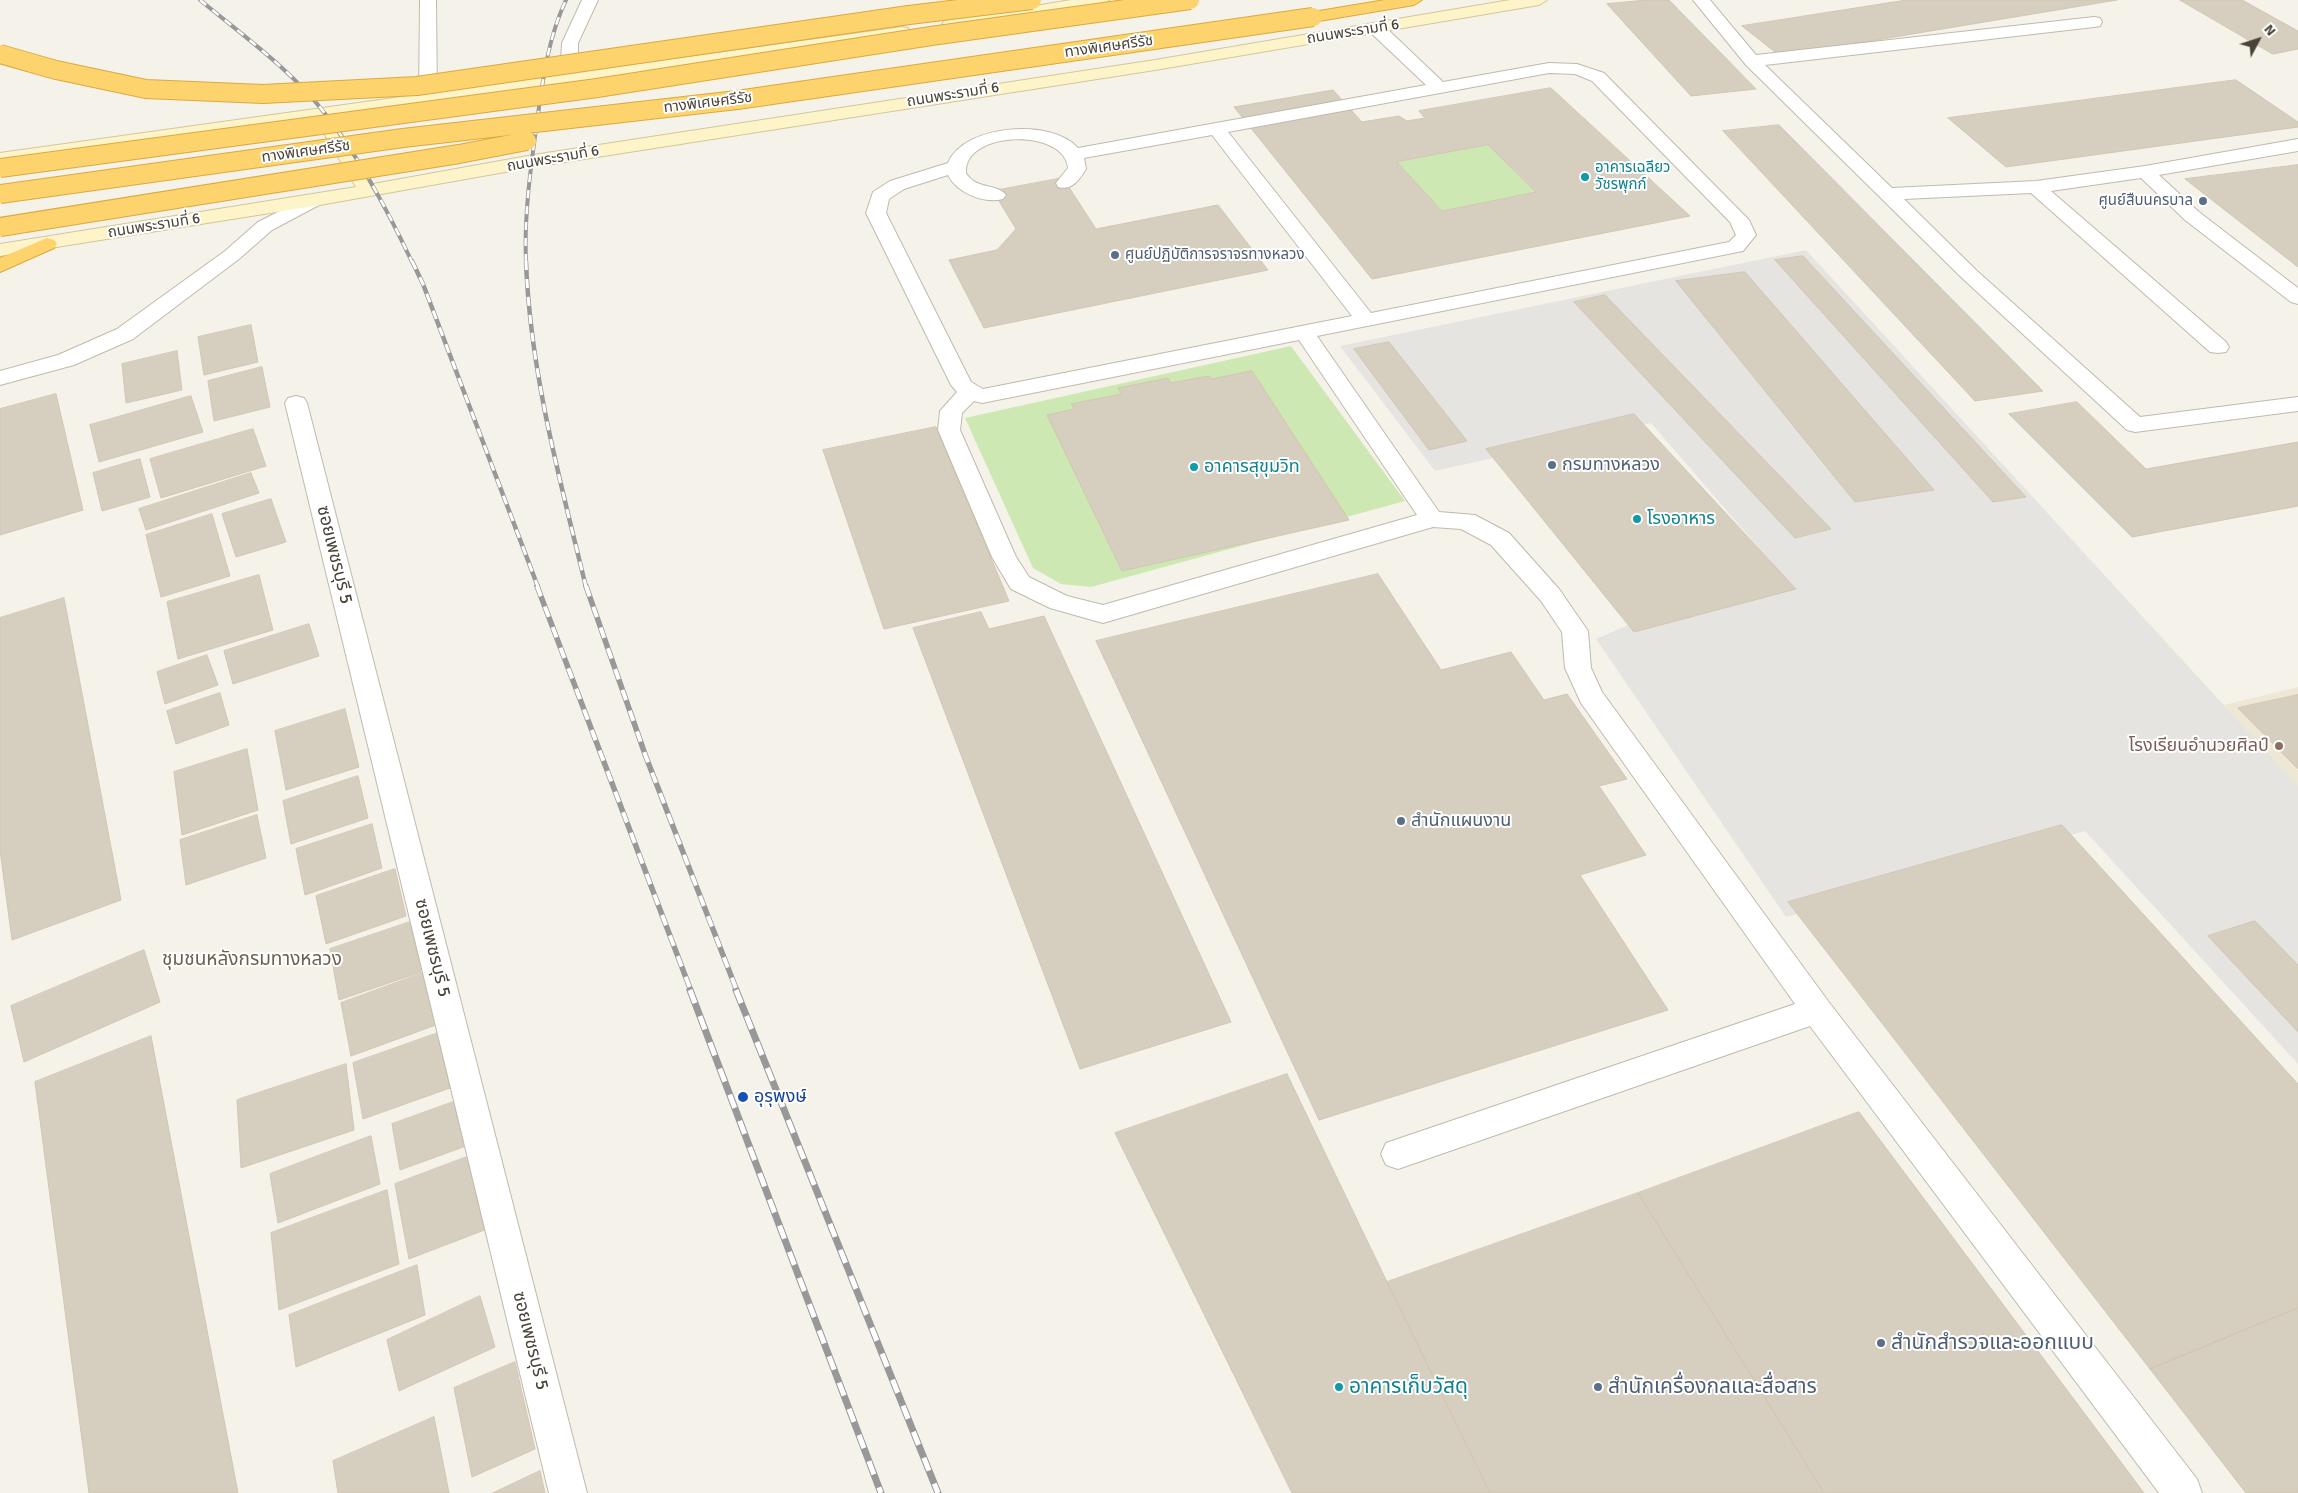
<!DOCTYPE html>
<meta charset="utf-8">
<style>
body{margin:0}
#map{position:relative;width:2298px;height:1493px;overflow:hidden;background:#f5f2ea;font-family:Signika,sans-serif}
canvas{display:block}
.north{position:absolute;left:2233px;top:15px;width:50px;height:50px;-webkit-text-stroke:4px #fff;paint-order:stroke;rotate:50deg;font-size:14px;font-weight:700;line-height:20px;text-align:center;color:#494338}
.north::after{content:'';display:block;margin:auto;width:18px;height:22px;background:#494338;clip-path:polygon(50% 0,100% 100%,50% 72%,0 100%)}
</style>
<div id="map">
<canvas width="2298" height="1493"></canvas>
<div class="north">N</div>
</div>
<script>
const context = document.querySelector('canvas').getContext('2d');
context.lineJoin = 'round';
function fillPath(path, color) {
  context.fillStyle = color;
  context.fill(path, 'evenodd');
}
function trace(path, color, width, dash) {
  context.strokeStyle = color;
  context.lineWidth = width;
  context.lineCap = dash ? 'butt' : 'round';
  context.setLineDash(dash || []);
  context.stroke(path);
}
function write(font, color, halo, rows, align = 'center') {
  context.font = font + ' Signika,"Noto Sans Thai",sans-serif';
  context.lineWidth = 4;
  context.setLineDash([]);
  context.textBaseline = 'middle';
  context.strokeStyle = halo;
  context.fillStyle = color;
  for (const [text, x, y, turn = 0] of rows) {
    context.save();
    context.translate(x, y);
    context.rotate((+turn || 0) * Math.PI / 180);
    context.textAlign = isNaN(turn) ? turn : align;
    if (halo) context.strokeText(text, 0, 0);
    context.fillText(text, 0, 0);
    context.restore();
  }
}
fillPath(new Path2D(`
 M2298,687v100l-74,-82z`), '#ede7d4');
fillPath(new Path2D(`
 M1488,145l48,47 -94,19 -45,-49z
 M1291,346l114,155 -314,86 -30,-3 -28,-16 -68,-150z`), '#cee8b3');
fillPath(new Path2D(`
 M1806,250l492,536v278l-213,-233 -299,86 -190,-278 176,-76 -121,-140 -216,48 -95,-125z`), '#e6e4e1');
const building = new Path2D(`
 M1647,0h22l87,89 -65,7 -84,-92z
 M1907,0h210l-337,56 -38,-30z
 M2180,0h62l56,31v18l-25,5z
 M2236,80l62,42v5l-292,40 -58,-49z
 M1551,88l139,128 -318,63 -138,-172 99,-17 29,32 37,-6 8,5 18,-3 -6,-7zM1488,145l48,47 -94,19 -45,-49z
 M1779,125l264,266 -68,10 -252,-270z
 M2298,165v102l-113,-88z
 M1063,178l33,51 122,-24 50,65 -284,58 -35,-68 48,-10 19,-21 -23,-38z
 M1803,256l223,241 -33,5 -218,-242z
 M1745,272l189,218 -79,12 -179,-221z
 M1605,295l226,234 -36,9 -221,-236z
 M251,325l7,37 -54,13 -6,-38z
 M1389,342l78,99 -38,9 -75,-101z
 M177,351l5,39 -56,13 -4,-39z
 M262,367l8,40 -56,14 -6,-40z
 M1252,371l97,149 -227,51 -75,-156 27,-6 -3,-5 50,-10 -3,-6 50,-10 3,5 38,-7 2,3z
 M56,394l27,116 -83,25v-126z
 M191,396l12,36 -104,30 -9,-37z
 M2077,402l69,67 152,-27v64l-166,31 -123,-123z
 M1634,414l162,175 -162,43 -148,-183z
 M936,427l73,174 -125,28 -61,-179z
 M253,429l13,37 -105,32 -11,-39z
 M140,459l10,38 -48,14 -9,-38z
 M251,473l8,20 -113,37 -7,-21z
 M271,499l15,43 -50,15 -14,-43z
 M212,514l18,62 -69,21 -15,-62z
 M1378,574l63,96 70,-18 33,48 23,-6 60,85 -28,7 47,69 -66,20 88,135 -349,110 -223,-479z
 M259,575l14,55 -95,29 -11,-57z
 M64,598l57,302 -109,40 -12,-90v-232z
 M981,612l8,17 55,-13 187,406 -151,47 -167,-441z
 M309,624l10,32 -86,28 -9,-33z
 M207,655l11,30 -53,19 -8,-32z
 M220,693l9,32 -53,19 -9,-33z
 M2298,695v74l-60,-61z
 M345,709l14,58 -73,23 -11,-59z
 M247,749l11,61 -76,25 -8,-63z
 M358,776l10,42 -77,26 -8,-43z
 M257,815l9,43 -80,27 -6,-45z
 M372,824l10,44 -77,27 -9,-46z
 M2062,825l236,259v224l-148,61 -362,-467z
 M395,869l11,47 -80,28 -10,-48z
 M2255,921l43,44v67l-90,-96z
 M410,922l11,50 -82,28 -9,-51z
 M144,950l16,52 -136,60 -13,-56z
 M423,973l13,52 -85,31 -10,-53z
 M438,1033l12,55 -87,31 -10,-56z
 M151,1036l87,457h-149l-54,-411z
 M346,1064l8,66 -113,38 -4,-68z
 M1287,1074l100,208 103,211h-198l-177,-360z
 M456,1101l10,45 -66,24 -8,-46z
 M1859,1112l285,381h-320l-186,-300z
 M371,1136l9,48 -102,39 -8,-49z
 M472,1155l15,74 -78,30 -14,-75z
 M387,1190l12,74 -120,46 -8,-77z
 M1638,1193l186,300h-334l-103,-211z
 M417,1265l8,50 -129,52 -7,-52z
 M480,1296l15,51 -96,44 -12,-51z
 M2298,1308v185h-52l-96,-124z
 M515,1362l20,87 -63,28 -18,-89z
 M434,1417l15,76h-111l-5,-32z
 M540,1471l5,22h-52z`);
fillPath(building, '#d6cebf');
trace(building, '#d1c6b2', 1);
const lane = new Path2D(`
 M1693,0h17l46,55 338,-38 6,1 2,4 -2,4 -6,1 -329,38 127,123 144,-7 109,-15 153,-27v12l-139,24 40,37 99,76v16l-7,-2 -106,-82 -44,-42 -90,13 175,151 3,5 -3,5 -8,1 -8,-1 -179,-159 -127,6 72,71 164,147 158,-20v14l-163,21 -8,-2 -165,-152 -216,-213z
 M1376,23l6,1 61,58 106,-19 28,1 27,9 145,147 7,15 -13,16 -426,85 122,176 36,3 34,18 50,56 29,42 3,37 11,24 226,309 369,478 5,14h-43l-349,-467 -412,143 -12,-4 -5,-11 5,-11 409,-139 -214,-301 -16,-35 -3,-36 -21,-31 -50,-56 -30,-16 -28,-2 -330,96 -53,-15 -39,-19 -19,-32 -54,-127 2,-19 17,-19 -6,-7 -85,-172 7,-21 17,-11 58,-18c16,-39 104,-45 130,-15l348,-63 -56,-53 -2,-4 2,-4zM1549,73l26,1 17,7 138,141 6,13 -7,7 -358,71 -143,-181zM1212,135l140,181 -369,73 -12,-7 -85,-169 3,-14 15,-10 44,-14c9,18 36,29 55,24l3,-4c-9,-12 -30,-5 -40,-22 -3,-42 98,-46 102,-5l-12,15 2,4c14,4 21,-7 28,-18l-2,-11zM1299,340l118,175 -314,90 -36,-9 -38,-19 -13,-20 -56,-127 2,-17 12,-12 8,2z`);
const street = new Path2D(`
 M420,0h16l1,99 -3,4h-12l-3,-4z
 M582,0h16l-20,43v36l-3,4h-12l-3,-4 2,-36z
 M314,194l7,2 3,4 -3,4 -49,26 -33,29 -106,80 -59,26 -74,20v-14l58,-16 59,-26 108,-78 33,-29z
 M296,396l8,2 3,5 280,1090h-38l-264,-1090 3,-5z`);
const secondary = new Path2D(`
 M1071,0h38l-8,5 -151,25 -6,-1 -2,-4 2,-4 6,-1z
 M1510,0h37l-8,5 -384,65 -622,97 -219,39 -314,50v-12l356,-57 -40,-67 -316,45v-12l902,-126 6,1 2,4 -2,4 -6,1 -570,81 41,66 160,-29 622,-95z`);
const highway = new Path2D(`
 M1385,0h37l-8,5 -101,17 -6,-2 -2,-3 2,-3 6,-2z
 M47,238l7,2 3,4 -3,4 -54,24v-14z`);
trace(lane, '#c0baac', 2);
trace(street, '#c0baac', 2);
trace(secondary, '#d4c79a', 2);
trace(highway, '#dca93c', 2);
fillPath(lane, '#fff');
fillPath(street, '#fff');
fillPath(secondary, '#fef4ca');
fillPath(highway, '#fcd36d');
const railFar3 = new Path2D(`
 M200,0c41,34 94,72 126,115 35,45 62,96 86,147
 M526,262c-2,-44 4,-89 10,-133 6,-43 11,-89 30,-129`);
const railFar2 = new Path2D(`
 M412,261l11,23 115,303
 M526,261c4,111 34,219 60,326`);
const railFar1 = new Path2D(`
 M537,586l154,405
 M586,586l60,171 91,234`);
const rail = new Path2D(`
 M690,990l191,503
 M736,990l202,503`);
trace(railFar3, '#989898', 4);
trace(railFar2, '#989898', 4.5);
trace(railFar1, '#989898', 5.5);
trace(rail, '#989898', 7);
trace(railFar3, '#fff', 2.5, [8]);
trace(railFar2, '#fff', 3, [9]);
trace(railFar1, '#fff', 4, [11]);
trace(rail, '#fff', 5, [14]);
const highwayBridge = new Path2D(`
 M0,54l56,16 90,19 117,5 154,-8 492,-71 123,-15
 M0,168l597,-80 334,-52 259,-36
 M0,194l403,-56 334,-38 576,-83
 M0,227l459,-73 68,-13`);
trace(highwayBridge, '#dca93c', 20, []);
trace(highwayBridge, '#fcd36d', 18);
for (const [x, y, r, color] of [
 [1585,177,5,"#0f9aa8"],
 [2203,201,5,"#5c6f8a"],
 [1115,255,5,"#5c6f8a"],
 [1552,465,5,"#5c6f8a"],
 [1194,467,5,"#0f9aa8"],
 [1637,519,5,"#0f9aa8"],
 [2279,746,5,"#8d6e63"],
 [1401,821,5,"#5c6f8a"],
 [743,1097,6,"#1a4fb4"],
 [1881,1343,5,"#5c6f8a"],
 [1339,1387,5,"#0f9aa8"],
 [1598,1387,5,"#5c6f8a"]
]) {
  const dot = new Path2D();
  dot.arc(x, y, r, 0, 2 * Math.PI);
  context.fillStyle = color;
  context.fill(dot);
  trace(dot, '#fff', 2);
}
write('15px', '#494338', '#fff', [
 ["ถนนพระรามที่ 6",1353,32,-9],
 ["ทางพิเศษศรีรัช",1109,47,-8],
 ["ถนนพระรามที่ 6",953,95,-9],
 ["ทางพิเศษศรีรัช",708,103,-7],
 ["ทางพิเศษศรีรัช",306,152,-8],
 ["ถนนพระรามที่ 6",553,159,-10],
 ["ถนนพระรามที่ 6",154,226,-9]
]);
write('15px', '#0d838f', '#fff', [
 ["อาคารเฉลียว",1595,168],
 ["วัชรพุกก์",1595,185]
], 'left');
write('15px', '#4e5e75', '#fff', [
 ["ศูนย์สืบนครบาล",2193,201],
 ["ศูนย์ปฏิบัติการจราจรทางหลวง",1125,255,"left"]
], 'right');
write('18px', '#4e5e75', '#fff', [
 ["กรมทางหลวง",1562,465],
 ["สำนักแผนงาน",1411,821]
], 'left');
write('18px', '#0d838f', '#fff', [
 ["อาคารสุขุมวิท",1204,467],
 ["โรงอาหาร",1647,519]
], 'left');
write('18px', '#494338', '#fff', [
 ["ซอยเพชรบุรี 5",334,555,76],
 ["ซอยเพชรบุรี 5",432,948,76],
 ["ซอยเพชรบุรี 5",530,1341,76]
]);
write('18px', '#785e54', '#fff', [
 ["โรงเรียนอำนวยศิลป์",2269,746]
], 'right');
write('18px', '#164399', '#fff', [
 ["อุรุพงษ์",754,1097]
], 'left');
write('19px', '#6b614f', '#fff', [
 ["ชุมชนหลังกรมทางหลวง",252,960]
]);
write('21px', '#4e5e75', '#fff', [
 ["สำนักสำรวจและออกแบบ",1891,1343],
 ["สำนักเครื่องกลและสื่อสาร",1608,1387]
], 'left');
write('21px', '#0d838f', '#fff', [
 ["อาคารเก็บวัสดุ",1349,1387]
], 'left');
</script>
